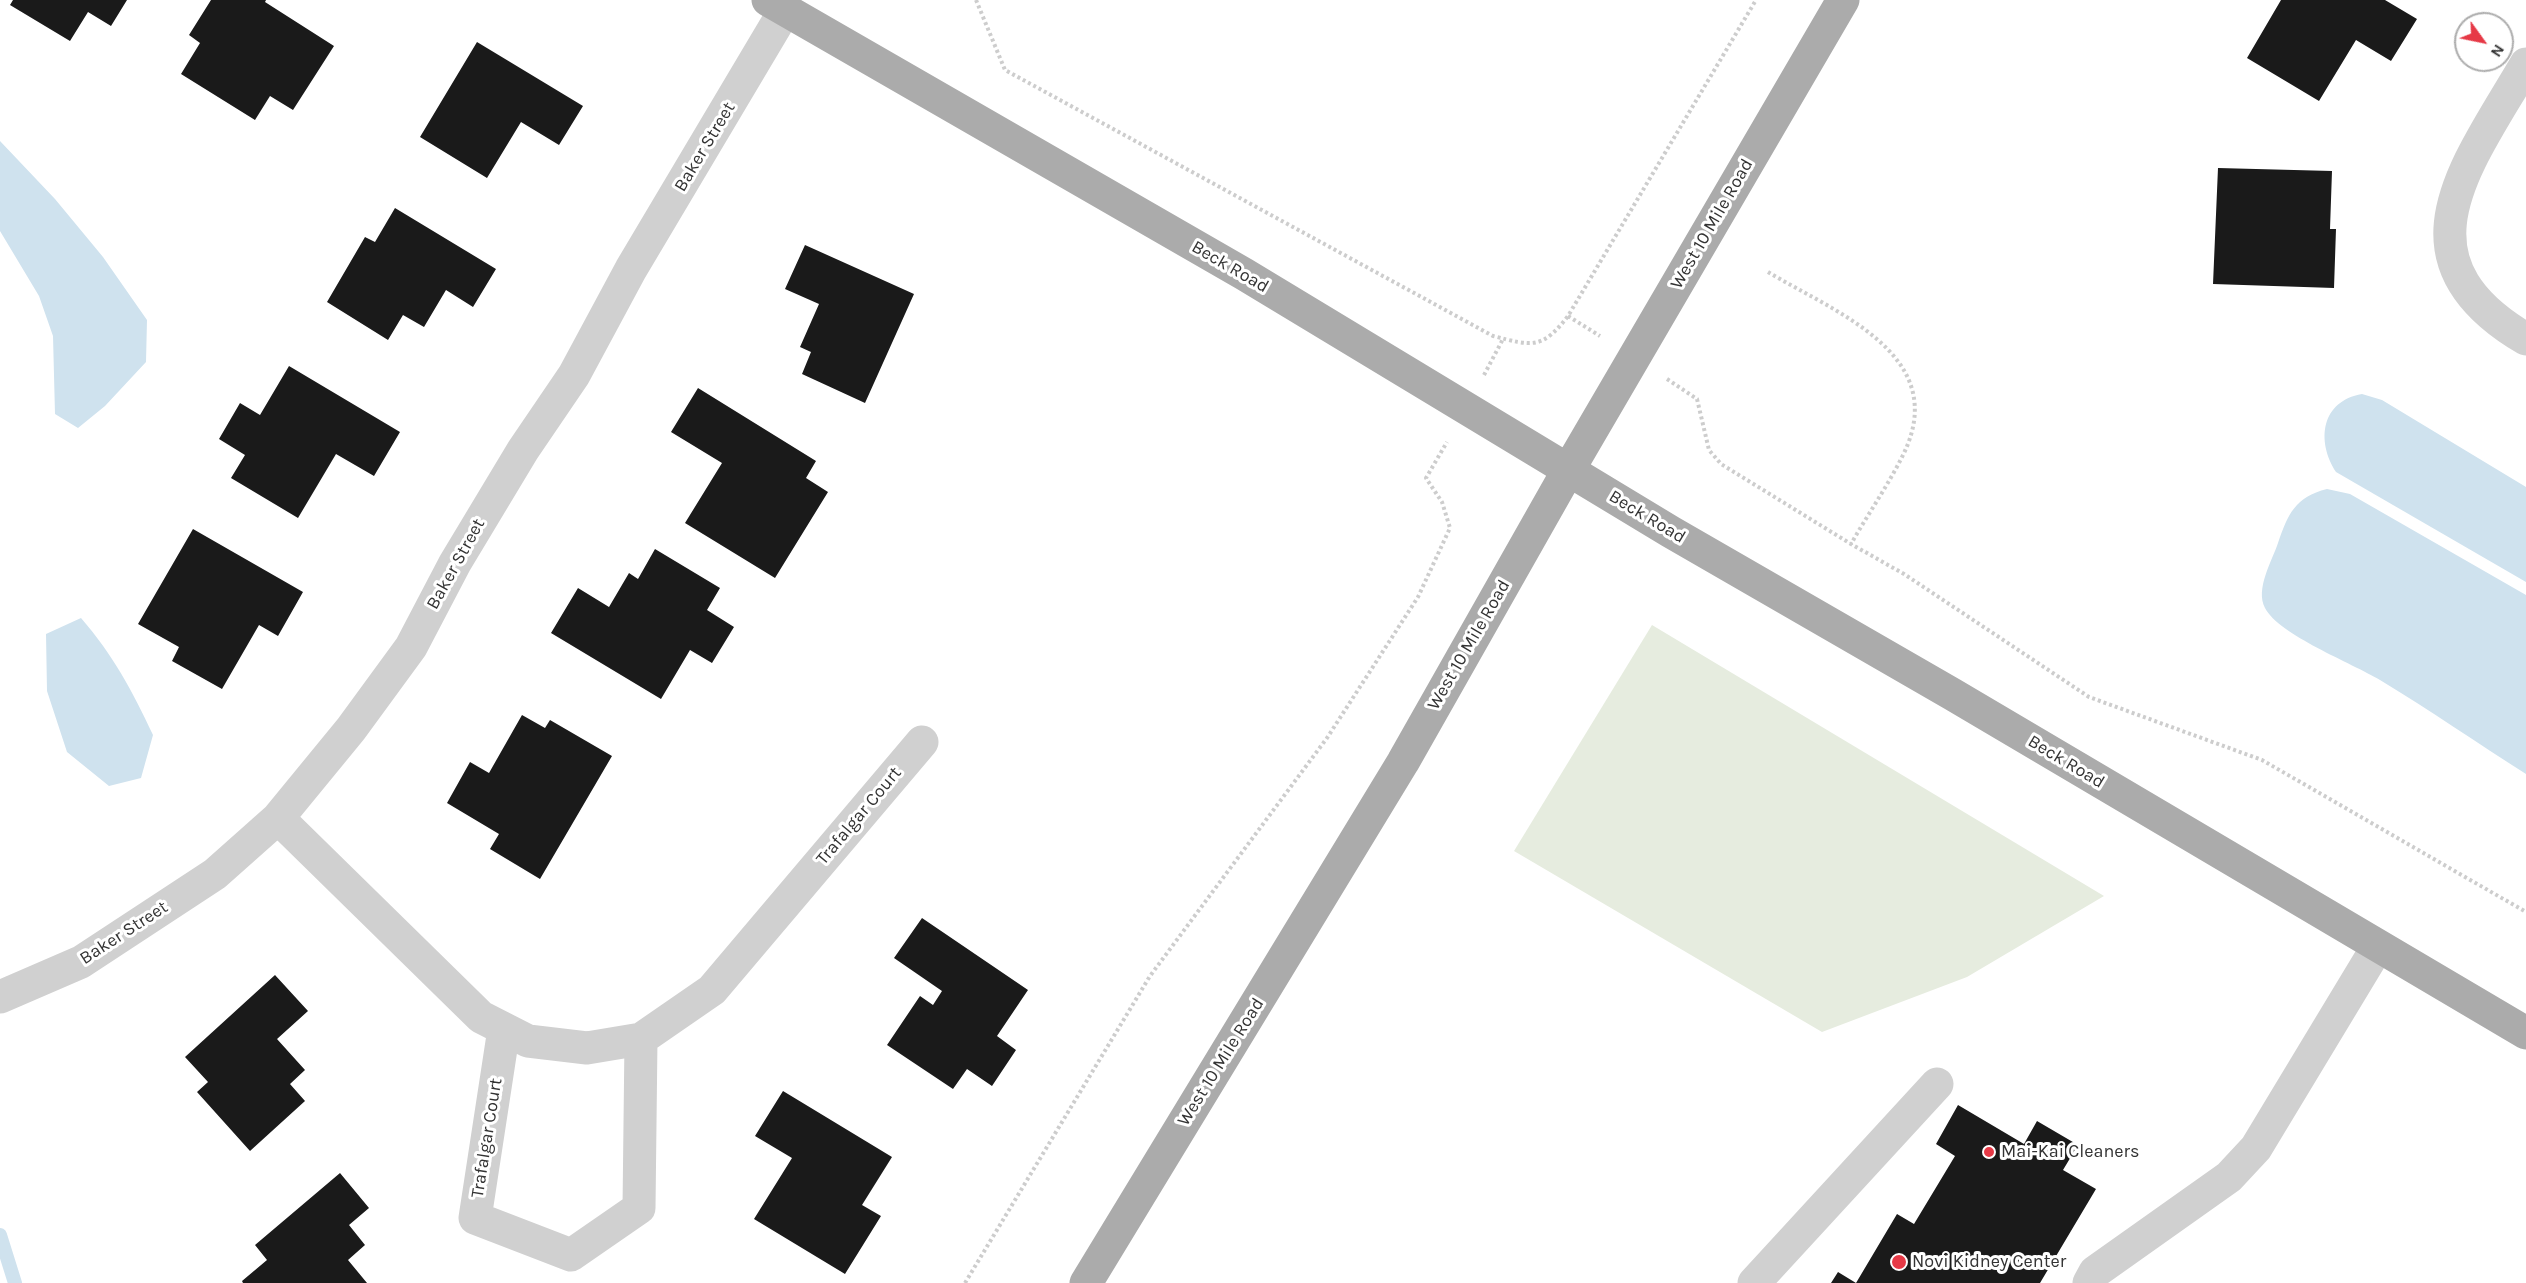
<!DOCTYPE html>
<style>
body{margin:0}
#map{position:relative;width:2526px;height:1283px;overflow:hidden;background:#fff;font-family:Karla,sans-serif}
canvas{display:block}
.north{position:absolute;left:2454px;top:12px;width:60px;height:60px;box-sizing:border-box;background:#fff;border:2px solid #adadad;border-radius:50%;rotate:123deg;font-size:16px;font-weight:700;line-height:24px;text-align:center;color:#333}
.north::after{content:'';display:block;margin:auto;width:21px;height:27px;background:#e63946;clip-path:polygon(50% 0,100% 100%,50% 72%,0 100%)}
</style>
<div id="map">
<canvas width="2526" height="1283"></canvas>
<div class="north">N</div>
</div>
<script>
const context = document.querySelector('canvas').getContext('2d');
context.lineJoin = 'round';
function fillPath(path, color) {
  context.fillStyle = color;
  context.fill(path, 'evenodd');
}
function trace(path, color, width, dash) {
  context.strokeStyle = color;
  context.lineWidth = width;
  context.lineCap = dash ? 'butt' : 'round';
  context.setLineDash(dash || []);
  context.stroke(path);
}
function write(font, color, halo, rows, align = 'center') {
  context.font = font + ' Karla,sans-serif';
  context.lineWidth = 6;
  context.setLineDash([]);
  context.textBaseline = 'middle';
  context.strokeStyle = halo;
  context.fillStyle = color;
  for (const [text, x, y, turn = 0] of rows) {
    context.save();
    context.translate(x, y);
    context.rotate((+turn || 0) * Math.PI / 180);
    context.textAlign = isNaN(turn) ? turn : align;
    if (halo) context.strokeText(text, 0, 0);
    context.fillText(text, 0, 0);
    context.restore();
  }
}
fillPath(new Path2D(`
 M1652,625l452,271 -137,81 -145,55 -308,-181z`), '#e6ecdf');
fillPath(new Path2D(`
 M0,141l55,58 48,58 44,63 -1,42 -41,44 -27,22 -23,-14 -2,-78 -14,-40 -39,-65z
 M2362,394l20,6 144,87v95l-190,-110c-20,-31 -15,-71 26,-78z
 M2327,489l23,5 176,101v179c-49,-31 -96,-64 -146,-94 -28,-17 -101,-45 -115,-72 -10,-19 7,-47 13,-65 10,-29 17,-46 49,-54z
 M81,618c32,37 51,72 72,117l-12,43 -32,8 -42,-34 -20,-61 -1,-57z`), '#cfe2ee');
trace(new Path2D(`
 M0,1235l15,48`), '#cfe2ee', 14);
fillPath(new Path2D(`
 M13,0h114l-16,26 -23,-14 -18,29 -60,-36z
 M211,0h55l-1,2 69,44 -41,64 -23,-14 -15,24 -74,-46 19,-31 -11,-8z
 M2281,0h104l32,19 -26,42 -35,-21 -37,61 -72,-43z
 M477,42l106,64 -24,39 -38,-23 -34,56 -67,-41z
 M2218,168l114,3 -2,58h6l-2,59 -121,-4z
 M395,208l101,61 -23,38 -27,-17 -22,37 -21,-12 -15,25 -61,-38 38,-65 10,5z
 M805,245l109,49 -49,109 -63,-29 9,-22 -11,-5 19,-43 -34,-15z
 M289,366l111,66 -26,44 -38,-22 -38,64 -67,-40 14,-23 -26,-16 21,-36 20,12z
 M698,388l118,73 -10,17 22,14 -53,86 -90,-55 37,-60 -51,-31z
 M193,529l110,63 -25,44 -19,-11 -37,64 -50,-28 7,-14 -41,-23z
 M655,549l65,39 -13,22 27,17 -22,36 -22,-13 -29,49 -110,-66 27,-45 31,19 20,-34 9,6z
 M522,715l23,13 5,-8 62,36 -72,123 -50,-30 9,-15 -52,-31 23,-41 19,11z
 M922,918l106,72 -31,46 19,14 -24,36 -25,-17 -14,20 -66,-44 33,-49 13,9 9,-14 -48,-33z
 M275,975l33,36 -31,28 28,31 -15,14 15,17 -55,50 -53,-59 11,-10 -23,-25z
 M783,1091l109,66 -30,48 19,11 -36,58 -91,-55 38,-61 -37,-22z
 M1958,1105l66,39 13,-23 41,24 -15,25 33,19 -56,94h-184l41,-69 17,10 41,-68 -19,-12z
 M340,1173l29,35 -20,17 16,20 -17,15 19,23h-124l-1,-2 25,-21 -12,-15z
 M1838,1272l18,11h-25z`), '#1a1a1a');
trace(new Path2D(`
 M976,0l29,70 488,266c39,10 49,14 75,-20l188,-316
 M1768,272c66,40 183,82 136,181 -15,31 -36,61 -53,91
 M1568,316l32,20
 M1484,375l19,-36
 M1667,379l30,20 12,51 12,14 130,80 53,30 185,123 173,63 264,152
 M965,1283l185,-307 177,-238 91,-141 32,-69 -8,-26 -16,-24 21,-36`), '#cdcdcd', 4, [3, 3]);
trace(new Path2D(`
 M2526,64c-59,101 -137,195 0,275
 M278,818l203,199 47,24 59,7 54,-9 71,-49 210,-248
 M0,997l81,-35 134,-88 63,-56 73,-89 60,-82 44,-84 68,-113 51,-75 57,-106 154,-259
 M504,1029l-29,189 96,37 68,-47 2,-169
 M1754,1283l183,-199
 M2089,1283l6,-11 134,-95 27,-29 122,-202`), '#d0d0d0', 33);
trace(new Path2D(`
 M768,0l476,274 427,258 281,162 574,339
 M1086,1283l317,-521 166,-293 274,-469`), '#ababab', 33);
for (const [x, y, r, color] of [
 [1989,1152,6,"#e63946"],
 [1899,1262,8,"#e63946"]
]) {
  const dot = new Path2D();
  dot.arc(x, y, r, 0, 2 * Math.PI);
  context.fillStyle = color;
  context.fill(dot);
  trace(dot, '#fff', 2);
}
write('18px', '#333', '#fff', [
 ["Baker Street",705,147,-59],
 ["West 10 Mile Road",1712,224,-60],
 ["Beck Road",1230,267,30],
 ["Beck Road",1647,517,31],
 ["Baker Street",456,564,-61],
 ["West 10 Mile Road",1469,645,-60],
 ["Beck Road",2066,762,31],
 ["Trafalgar Court",859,816,-50],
 ["Baker Street",124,933,-33],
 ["West 10 Mile Road",1221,1062,-58],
 ["Trafalgar Court",487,1138,-81]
]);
write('18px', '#333', '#fff', [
 ["Mai-Kai Cleaners",2001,1152],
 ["Novi Kidney Center",1912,1262]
], 'left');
</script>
